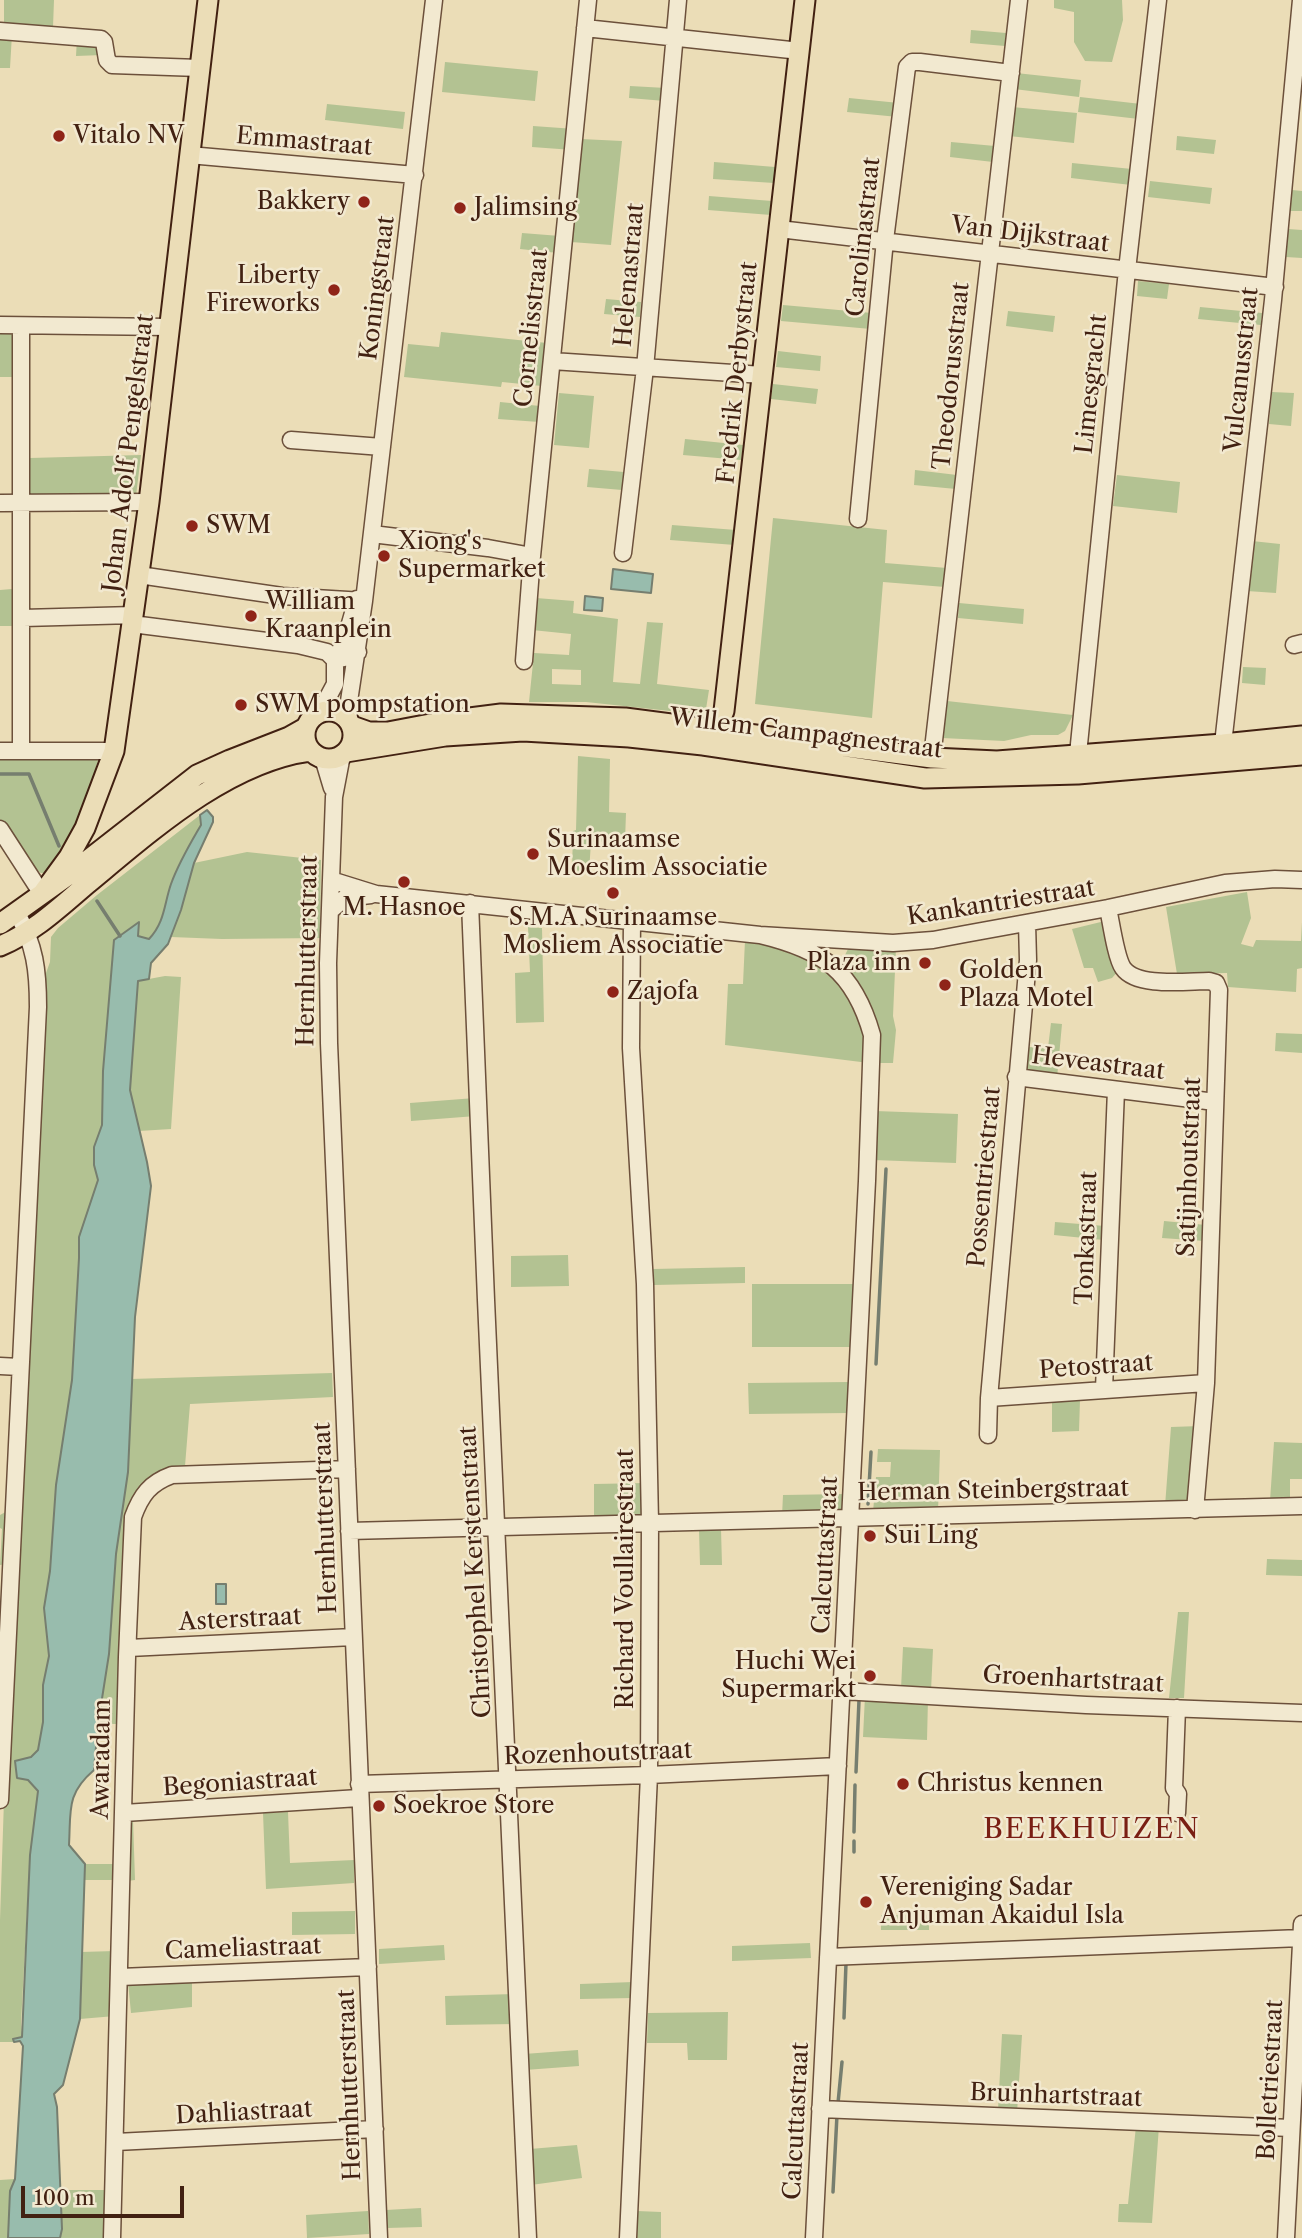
<!DOCTYPE html>
<style>
body{margin:0}
#map{position:relative;width:1302px;height:2238px;overflow:hidden;background:#ebddb7;font-family:"Libre Caslon Text",serif}
canvas{display:block}
.scale{position:absolute;left:21px;top:2186px;width:163px;height:32px;box-sizing:border-box;border:4px solid #422112;border-top:0;padding-left:9px;font-size:21px;line-height:24px;white-space:nowrap;color:#422112;-webkit-text-stroke:5px #f2e9d0;paint-order:stroke}
</style>
<div id="map">
<canvas width="1302" height="2238"></canvas>
<div class="scale">100 m</div>
</div>
<script>
const context = document.querySelector('canvas').getContext('2d');
context.lineJoin = 'round';
function fillPath(path, color) {
  context.fillStyle = color;
  context.fill(path, 'evenodd');
}
function trace(path, color, width, dash) {
  context.strokeStyle = color;
  context.lineWidth = width;
  context.lineCap = dash ? 'butt' : 'round';
  context.setLineDash(dash || []);
  context.stroke(path);
}
function write(font, color, halo, rows, align = 'center') {
  context.font = font + ' "Libre Caslon Text",serif';
  context.lineWidth = 5;
  context.setLineDash([]);
  context.textBaseline = 'middle';
  context.strokeStyle = halo;
  context.fillStyle = color;
  for (const [text, x, y, turn = 0] of rows) {
    context.save();
    context.translate(x, y);
    context.rotate((+turn || 0) * Math.PI / 180);
    context.textAlign = isNaN(turn) ? turn : align;
    if (halo) context.strokeText(text, 0, 0);
    context.fillText(text, 0, 0);
    context.restore();
  }
}
fillPath(new Path2D(`
 M4,0h50l-1,27 -49,-1z
 M1054,0h68l1,20 -11,42 -27,-1 -11,-19v-30l-20,-4z
 M971,30l35,3 -1,13 -35,-3z
 M0,34h12l-2,34h-10z
 M77,38l22,3 3,14 -26,1z
 M445,62l93,9 -3,30 -93,-9z
 M1016,73l65,7 -2,17 -65,-8z
 M630,86l36,2 -1,13 -36,-3z
 M1080,97l61,7 -2,15 -61,-7z
 M849,98l50,5 -1,14 -51,-5z
 M327,104l78,8 -2,17 -78,-9z
 M1012,107l65,6 -3,30 -65,-7z
 M533,126l42,3 -2,21 -41,-3z
 M1177,136l39,4 -2,14 -38,-4z
 M581,139l41,2 -11,104 -40,-3z
 M951,142l44,4 -2,16 -43,-5z
 M714,162l61,5 -1,16 -61,-4z
 M1072,163l60,6 -1,16 -60,-7z
 M1150,181l62,7 -2,16 -62,-7z
 M1292,190l10,1v20h-12z
 M709,196l63,5 -1,14 -63,-5z
 M1288,229l14,1v28l-16,-1z
 M522,233l38,3 -2,17 -38,-4z
 M1138,281l31,3 -2,15 -30,-3z
 M606,299l35,3 -1,15 -36,-3z
 M783,305l89,8 -1,16 -90,-8z
 M1200,307l62,6 -1,12 -63,-6z
 M1008,311l47,5 -2,16 -47,-6z
 M0,329l10,2 4,3 3,43h-17z
 M441,332l106,11 -5,43 -40,-4 -1,5 -97,-10 4,-33 31,3z
 M778,351l43,5 -1,15 -44,-4z
 M773,384l45,5 -2,15 -45,-5z
 M1272,392l22,1 -3,33 -22,-2z
 M559,393l35,3 -5,52 -35,-3z
 M500,402l40,4 -1,16 -41,-3z
 M685,439l58,6 -2,15 -58,-5z
 M141,455l-5,41 -107,2 -4,-10v-15l5,-1v-14z
 M589,469l35,3 -2,18 -35,-3z
 M915,470l42,5 -1,14 -42,-4z
 M1117,475l63,7 -3,31 -64,-7z
 M773,518l114,12 -2,33 62,5 -2,19 -62,-5 -11,136 -117,-14z
 M672,525l64,5 -1,15 -65,-5z
 M1252,541l28,3 -4,49 -29,-2z
 M12,589l1,37h-13v-36z
 M536,598l38,3 -1,12 45,6 -5,63 27,2 7,-62 16,1 -6,61 52,6 -3,19 -8,5 -112,-12h-57l5,-49 35,2 2,-21 -39,-4zM552,669l29,1v15l-29,-1z
 M959,603l65,6 -1,15 -65,-6z
 M1243,667l23,1 -1,17 -23,-2z
 M947,701l126,14 -8,16 -7,4h-27l-27,6 -62,-3z
 M0,755l99,2 -20,68 -32,48h-6l-7,-4 -34,-48z
 M578,756l32,3 -1,53 17,1 -1,28 -34,1 -2,30h-17l1,-41 3,-1z
 M200,815l1,10c-11,19 -22,38 -30,59 -7,20 -6,38 -22,55l-12,-3 2,-13 -25,17 -11,131 -1,54 -8,22v18l4,15 -19,57v21l-7,122 -16,105 -6,86 -6,37 5,48 -6,29v37l-5,28 -7,7 -15,4 22,30 -8,64 -9,168 1,14 -8,2v3h-14v-122l4,-120 41,-763 1,-64 4,-11 1,-25 7,-9 39,-33z
 M247,852l74,8 -1,78 -98,1 -51,-2 23,-74z
 M1247,892l4,26 -10,26 12,3 3,-7 45,1 1,-19v46l-5,1 -1,23 -68,-5 -1,-14 -50,1 -11,-67z
 M1109,920l12,48 -9,10 -14,4 -5,-14h-9l-12,-39z
 M528,927l14,1 2,94 -28,1 -1,-50 15,-1z
 M745,940l43,5 52,35 22,39 7,44 -144,-18 3,-61h15z
 M849,947l47,1 -3,68 3,14 -3,33h-14c0,-15 1,-31 -4,-45 -9,-22 -25,-39 -31,-61z
 M165,976l16,1 -10,152 -32,2 -9,-41 8,-109z
 M1051,1023l11,1 -5,54 -29,-6 -2,-6 2,-19 20,1z
 M1276,1033l26,1v19l-27,-2z
 M475,1098l1,18 -65,5 -1,-18z
 M875,1111l83,3 -2,49 -83,-3z
 M1164,1221l42,4 -2,16 -42,-3z
 M1055,1222l50,4 -1,14 -50,-5z
 M568,1255l1,31 -58,1v-31z
 M745,1267v16l-91,2 -1,-16z
 M752,1284h106l-3,63h-103z
 M332,1373l1,24 -143,7 -5,62 -5,6 -39,20 -19,232h-24l11,-70 7,-100 12,-82 3,-93z
 M851,1382l-1,31 -101,1 -1,-31z
 M1080,1400l-1,31 -27,1v-30z
 M1200,1426l-7,75 -28,5 6,-79z
 M1274,1442l28,1v36h-12v23l-20,-1z
 M878,1449l62,1 -2,62h-65l3,-35h14l1,-15h-14z
 M647,1483v33l-53,5v-37z
 M846,1494l-1,18 -63,4 1,-21z
 M11,1509l-4,55 -7,1 2,-36 -2,-1v-13z
 M721,1529l1,36h-22l-1,-35z
 M1267,1559l35,1v16l-36,-1z
 M1178,1612h11l-5,86h-15z
 M903,1647l30,2 -2,42 -30,-2z
 M865,1696l63,3 -1,41 -64,-3z
 M288,1812l2,51 64,-3v23l-88,6 -3,-76z
 M127,1820h6l2,60 -8,1z
 M85,1864h33l-1,16h-33z
 M355,1911v23l-63,1v-23z
 M881,1915h48v15h-48z
 M810,1943l1,15 -79,3v-15z
 M444,1945l1,15 -66,4v-15z
 M115,1951v65l-35,3 1,-67z
 M192,1978v29l-61,6 -3,-31z
 M633,1982v16l-53,1v-15z
 M514,1994l1,30 -69,1 -1,-29z
 M728,2012l-1,48h-39l-1,-17h-40l1,-30z
 M1002,2034l20,1 -5,78 -19,-2z
 M578,2050l1,16 -54,4 -1,-16z
 M1136,2126h23l-7,97 -34,-1 1,-18h9z
 M577,2145l5,33 -51,7 -1,-36z
 M15,2179l-5,12 -2,47h-8v-58z
 M60,2190h46l-1,48h-45l2,-9z
 M421,2208l1,19 -35,1 -1,-18z
 M368,2211l1,23 -62,4 -1,-23z
 M637,2211l24,1v26h-25z`), '#b3c292');
const water = new Path2D(`
 M613,569l40,5 -2,19 -40,-4z
 M585,596l18,2 -1,13 -18,-1z
 M207,810l6,7v5l-19,41 -13,47 -13,34 -17,19 -2,16 -11,2 -8,109 17,72 4,24 -16,131 -7,155 -12,82 -7,100 -11,70 -4,46c-28,24 -23,40 -25,75l16,19 -5,155 -17,66 -9,9 3,13 5,122 -2,9h-52l2,-47 5,-12 8,-133 -3,-5 -6,1 -1,-3 9,-2 8,-182 8,-64 -10,-11 -11,-2 -2,-17 16,-4 7,-7 5,-28v-37l6,-29 -5,-48 6,-37 6,-86 16,-105 7,-122v-21l19,-57 -4,-15v-18l8,-22 1,-54 11,-131 25,-18 -1,14 11,3c16,-17 15,-35 22,-55 8,-22 19,-40 30,-59l-1,-10z
 M216,1584h10v20h-10z`);
fillPath(water, '#98bcad');
trace(water, '#767e6f', 2);
trace(new Path2D(`
 M0,774h29l30,72
 M97,901l23,35
 M876,1364l10,-195
 M868,1504l3,-52
 M856,1772l3,-72
 M854,1832l1,-47
 M854,1852v-11
 M844,2018l2,-55
 M838,2103l4,-41
 M833,2192l4,-77`), '#767e6f', 3.5);
const minor = new Path2D(`
 M585,28l215,23
 M0,31l101,8 3,3 3,18 5,5 87,3
 M189,155l226,20
 M779,229l496,58
 M0,325l169,2
 M21,326v425
 M552,361l211,14
 M291,440l91,7
 M0,503l149,-1
 M858,519l27,-279 22,-173 5,-5h8l91,11
 M372,534l116,14 44,8
 M623,553l22,-185 33,-368
 M139,575l143,21 82,5
 M23,618l111,-3
 M132,624l166,21 29,7 8,8 18,-4 5,-4
 M1294,645l8,-2
 M524,661l8,-105 56,-556
 M320,712l15,-28v-24l10,-19 12,-42
 M349,720l-1,-12 16,-107 70,-601
 M1223,744l50,-444 28,-300
 M0,751h114
 M342,755l-8,42 -6,166 1,80 50,1195
 M323,758l9,30
 M932,758l87,-758
 M1077,764l50,-494 31,-270
 M0,829l42,65
 M331,880l45,14 384,41 133,8 40,-3 32,-6 143,-26 117,-25 50,-4 27,1
 M470,903l16,397 42,938
 M1108,908c3,14 8,50 15,60 14,20 64,13 86,13l7,2 3,7 -13,393 -11,127
 M330,911l15,-13 26,-3
 M760,935c63,15 94,36 112,100l-5,146 -53,1057
 M1016,1077l199,25
 M0,1366l20,1
 M1104,1389l12,-299
 M989,1398l217,-15
 M988,1435l1,-37 39,-438 -1,-37
 M349,1531l953,-25
 M129,1648l224,-11
 M842,1691l244,14 216,8
 M359,1784l290,-9 189,-9
 M0,1800l38,-793c0,-37 -3,-61 -21,-94
 M124,1813l235,-15
 M1177,1813l1,-19 -4,-6 3,-80
 M828,1957l473,-19
 M120,1977l248,-10
 M820,2109l471,19
 M116,2142l259,-13
 M112,2238l15,-581 6,-140c8,-22 17,-34 39,-42l175,-6
 M628,2238l21,-463 1,-253 -5,-238 -14,-236 1,-128
 M1286,2238l16,-314`);
const major = new Path2D(`
 M305 735a24 24 0 1 1 48 0a24 24 0 1 1-48 0Z
 M352,726l17,6h19l58,-11 55,-7 124,4 307,40 65,3 226,-17 79,-8
 M711,736l6,-8 7,-17 81,-711
 M346,752l99,-16 78,-5 106,6 74,8 222,33 153,-4 224,-19
 M42,894l27,-37 16,-29 29,-77 35,-249 59,-502
 M0,924l70,-50 127,-99 33,-15 59,-23 16,-9
 M0,946c34,-14 60,-39 87,-62 63,-52 140,-122 223,-133`);
trace(minor, '#6c503b', 19);
trace(major, '#422112', 23);
trace(minor, '#f2e9d0', 16);
trace(major, '#ebddb7', 19);
for (const [x, y, r, color] of [
 [59,136,7,"#8f2418"],
 [364,202,7,"#8f2418"],
 [460,208,7,"#8f2418"],
 [334,290,7,"#8f2418"],
 [192,526,7,"#8f2418"],
 [384,556,7,"#8f2418"],
 [251,616,7,"#8f2418"],
 [241,705,7,"#8f2418"],
 [533,854,7,"#8f2418"],
 [404,882,7,"#8f2418"],
 [613,893,7,"#8f2418"],
 [925,963,7,"#8f2418"],
 [945,985,7,"#8f2418"],
 [613,992,7,"#8f2418"],
 [870,1536,7,"#8f2418"],
 [870,1676,7,"#8f2418"],
 [903,1784,7,"#8f2418"],
 [379,1806,7,"#8f2418"],
 [866,1902,7,"#8f2418"]
]) {
  const dot = new Path2D();
  dot.arc(x, y, r, 0, 2 * Math.PI);
  context.fillStyle = color;
  context.fill(dot);
  trace(dot, '#f2e9d0', 2.5);
}
write('24px', '#422112', '#f2e9d0', [
 ["Vitalo NV",73,136],
 ["Bakkery",350,202,"right"],
 ["Jalimsing",474,208],
 ["Liberty",320,276,"right"],
 ["Fireworks",320,304,"right"],
 ["SWM",206,526],
 ["Xiong's",398,542],
 ["Supermarket",398,570],
 ["William",265,602],
 ["Kraanplein",265,630],
 ["SWM pompstation",255,705],
 ["Surinaamse",547,840],
 ["Moeslim Associatie",547,868],
 ["M. Hasnoe",404,908,"center"],
 ["S.M.A Surinaamse",613,918,"center"],
 ["Mosliem Associatie",613,946,"center"],
 ["Plaza inn",911,963,"right"],
 ["Golden",959,971],
 ["Plaza Motel",959,999],
 ["Zajofa",627,992],
 ["Sui Ling",884,1536],
 ["Huchi Wei",856,1662,"right"],
 ["Supermarkt",856,1690,"right"],
 ["Christus kennen",917,1784],
 ["Soekroe Store",393,1806],
 ["Vereniging Sadar",880,1888],
 ["Anjuman Akaidul Isla",880,1916]
], 'left');
write('24px', '#422112', '#f2e9d0', [
 ["Emmastraat",304,142,5],
 ["Van Dijkstraat",1030,235,7],
 ["Carolinastraat",864,237,-84],
 ["Helenastraat",630,275,-85],
 ["Koningstraat",378,288,-83],
 ["Cornelisstraat",532,328,-84],
 ["Vulcanusstraat",1242,370,-84],
 ["Fredrik Derbystraat",738,373,-84],
 ["Theodorusstraat",952,376,-84],
 ["Limesgracht",1092,384,-84],
 ["Johan Adolf Pengelstraat",129,453,-83],
 ["Willem Campagnestraat",806,734,7],
 ["Kankantriestraat",1001,903,-9],
 ["Hernhutterstraat",308,951,-89],
 ["Heveastraat",1098,1064,7],
 ["Satijnhoutstraat",1190,1167,-88],
 ["Possentriestraat",985,1177,-85],
 ["Tonkastraat",1087,1238,-88],
 ["Petostraat",1096,1367,-4],
 ["Herman Steinbergstraat",993,1491,-1],
 ["Hernhutterstraat",326,1518,-92],
 ["Calcuttastraat",826,1555,-87],
 ["Christophel Kerstenstraat",476,1572,-93],
 ["Richard Voullairestraat",626,1579,-90],
 ["Asterstraat",240,1620,-3],
 ["Groenhartstraat",1073,1680,3],
 ["Rozenhoutstraat",598,1754,-2],
 ["Awaradam",102,1759,-89],
 ["Begoniastraat",240,1783,-4],
 ["Cameliastraat",243,1949,-2],
 ["Bolletriestraat",1271,2080,-87],
 ["Hernhutterstraat",350,2085,-92],
 ["Bruinhartstraat",1056,2096,2],
 ["Dahliastraat",244,2113,-3],
 ["Calcuttastraat",797,2121,-87]
]);
context.letterSpacing = '2px';
write('28px', '#7a1f14', '#f2e9d0', [
 ["BEEKHUIZEN",1092,1830]
]);
context.letterSpacing = '0px';
</script>
